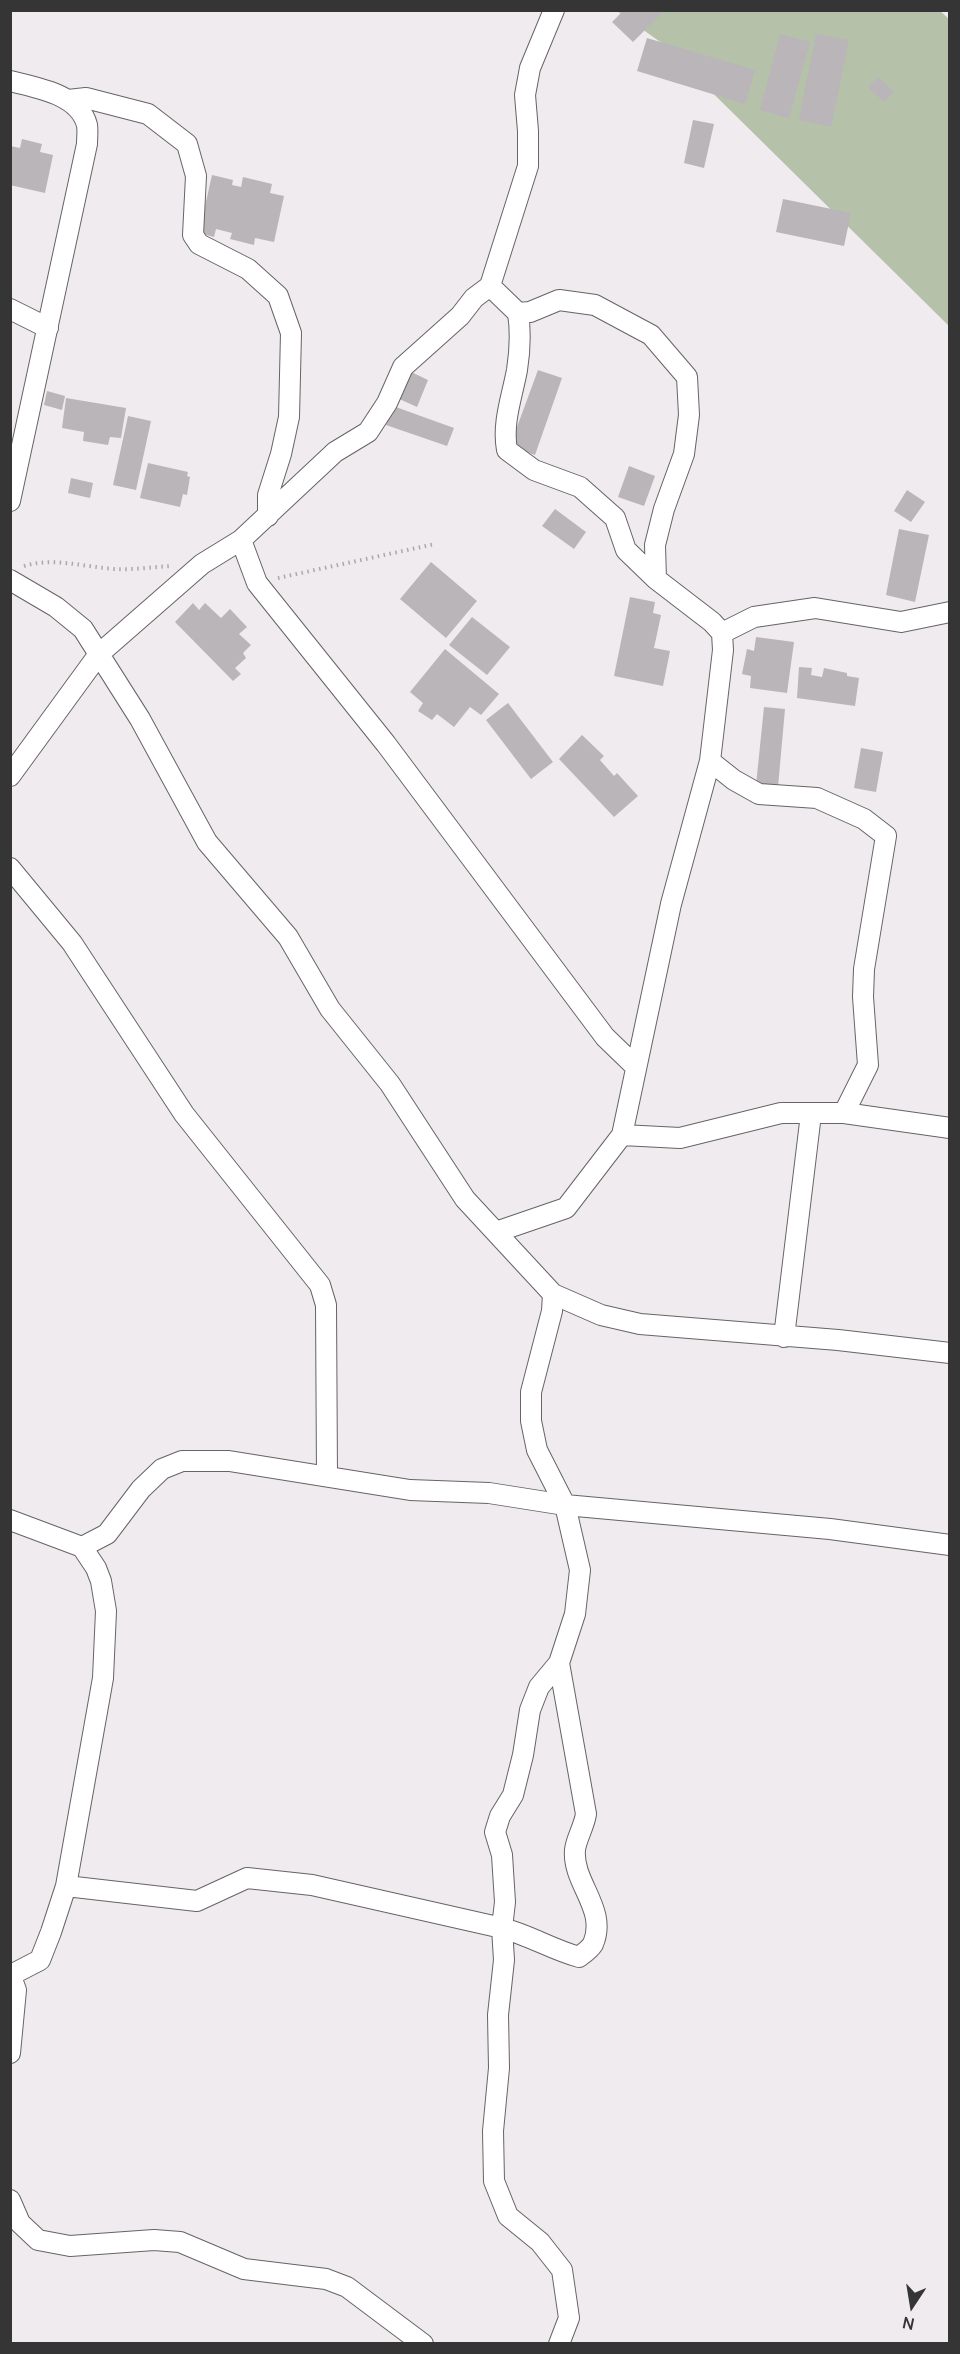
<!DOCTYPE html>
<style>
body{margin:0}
#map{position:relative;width:960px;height:2354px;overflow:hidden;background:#efebef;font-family:Manrope,sans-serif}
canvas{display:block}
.frame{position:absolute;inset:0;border:12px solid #363536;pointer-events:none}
.north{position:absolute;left:882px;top:2276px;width:60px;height:60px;-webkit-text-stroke:4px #efebef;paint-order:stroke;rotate:192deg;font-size:16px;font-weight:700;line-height:24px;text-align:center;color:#363536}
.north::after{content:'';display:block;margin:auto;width:21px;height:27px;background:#363536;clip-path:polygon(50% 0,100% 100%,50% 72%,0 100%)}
</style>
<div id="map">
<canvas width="960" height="2354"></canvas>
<div class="frame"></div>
<div class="north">N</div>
</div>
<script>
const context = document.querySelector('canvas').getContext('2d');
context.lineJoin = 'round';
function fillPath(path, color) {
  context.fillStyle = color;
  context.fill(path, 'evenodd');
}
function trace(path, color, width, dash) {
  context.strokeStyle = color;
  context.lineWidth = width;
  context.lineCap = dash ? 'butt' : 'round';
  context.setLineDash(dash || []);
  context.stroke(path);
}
fillPath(new Path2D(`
 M939,10l10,9v307l-286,-282 -46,-33z`), '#b6c1a9');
fillPath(new Path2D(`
 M624,10h41l-32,32 -21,-20z
 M780,34l30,8 -21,76 -29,-8z
 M816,34l33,6 -18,87 -32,-7z
 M647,38l108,32 -10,34 -108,-33z
 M878,77l16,15 -10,10 -16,-15z
 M693,120l21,4 -10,44 -20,-5z
 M22,139l20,5 -2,8 13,3 -8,38 -35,-8v-39l10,2z
 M212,175l21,5 -1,5 9,2 2,-10 29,7 -2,9 14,3 -10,46 -19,-4 -1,7 -24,-6 2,-6 -16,-4 -2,8 -15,-4z
 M783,199l68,14 -7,33 -68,-14z
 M407,370l21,10 -11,27 -22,-10z
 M538,370l24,8 -27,77 -25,-9z
 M47,391l18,5 -3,14 -18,-5z
 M66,398l60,10 -5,30 -11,-1 -2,8 -25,-4 1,-9 -22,-4z
 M393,406l61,22 -7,18 -61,-21z
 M128,416l23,5 -15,69 -23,-5z
 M148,463l40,9 -1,4 3,1 -3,18 -4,-1 -3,13 -40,-9z
 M629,466l26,10 -11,30 -26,-9z
 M71,478l22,5 -3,15 -22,-5z
 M907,490l18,12 -14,20 -17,-11z
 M555,509l31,23 -12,17 -32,-23z
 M899,529l30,6 -14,67 -29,-7z
 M431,562l46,39 -31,37 -46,-39z
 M630,597l25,5 -2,11 8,2 -7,33 16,3 -7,35 -49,-10z
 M193,603l6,7 6,-7 16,15 9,-9 17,18 -8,7 12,11 -8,8 3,5 -11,10 6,6 -8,7 -58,-59z
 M472,617l38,30 -23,28 -38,-30z
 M756,637l38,5 -7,51 -37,-5 1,-12 -9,-2 5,-25 7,2z
 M445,649l54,45 -18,21 -11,-8 -16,20 -17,-13 -5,6 -14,-9 5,-8 -13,-11z
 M799,667l13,1 -1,7 11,2 2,-9 23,5v3l12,2 -4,28 -58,-8z
 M508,703l45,59 -22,17 -45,-59z
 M764,707l21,2 -7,78 -22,-2z
 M582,735l22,21 -4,4 14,16 3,-3 21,23 -24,21 -55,-58z
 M861,748l22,4 -7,40 -22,-4z`), '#b9b5b9');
const street = new Path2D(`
 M10,81c27,7 69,13 77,44 1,6 0,13 0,19l-77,357
 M68,100l18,-2 62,16 39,30 9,32 -3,59 6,9 49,25 30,27 13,37 -2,84 -8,37 -13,41v21
 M490,286l28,27 12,-1 29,-12 36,5 56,30 36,42 2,38 -5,39 -20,55 -9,36 1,34 56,43 10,11 1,17 -13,111 -39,143 -49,231 -56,73 -70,24
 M10,309l38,19
 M518,313c3,20 2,38 -1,57 -5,27 -15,53 -10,80l27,20 46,17 35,31 11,32 30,29
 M241,540l16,43 129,161 219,293 31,30
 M10,580l46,27 27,22 57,90 67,123 81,95 42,72 60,75 75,115 88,95 -1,17 -21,81v29l6,29 28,55 15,65 -5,44 -16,49 27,151c-2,13 -10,25 -11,36 -3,33 33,59 18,94 -3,5 -10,10 -14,13 -26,-7 -50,-22 -77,-29l-190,-43 -65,-7 -50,23 -131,-15
 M722,633l32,-16 61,-9 86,14 49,-10
 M710,761l24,19 25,14 58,4 47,21 22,17 -22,133 -1,28 5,68 -24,48
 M10,776l89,-122 103,-90 39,-24 94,-88 33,-20 19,-29 16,-36 57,-51 14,-18 16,-12 38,-120v-35l-3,-36 5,-27 24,-58
 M10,868l62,75 112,171 136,171 6,20 1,171
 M622,1135l58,3 101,-25h63l106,15
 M553,1294l48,21 39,9 198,16 112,13
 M784,1337l27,-223
 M10,1520l72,27 14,21 5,13 5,30 -3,67 -37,208 -15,46 -11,28 -29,15
 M82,1547l25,-13 34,-45 21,-20 20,-8h47l181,29 79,3 76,12 265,24 120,16
 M10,1974l6,16 -6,63
 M10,2200l10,23 18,17 32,6 84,-6 26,2 64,27 82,10 21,8 76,57
 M559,2344l10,-26 -7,-48 -22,-28 -32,-26 -14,-35 -1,-50 6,-63 -1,-53 6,-55 -2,-32 3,-26 -3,-47 -7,-23 5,-16 13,-21 10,-40 7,-45 9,-23 20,-24`);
trace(street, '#676367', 22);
trace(new Path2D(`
 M24,566c30,-9 60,1 91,3 18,1 38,-2 56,-3
 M278,578l157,-34`), '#aba8ab', 4, [1.5, 4.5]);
trace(street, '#fff', 20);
</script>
